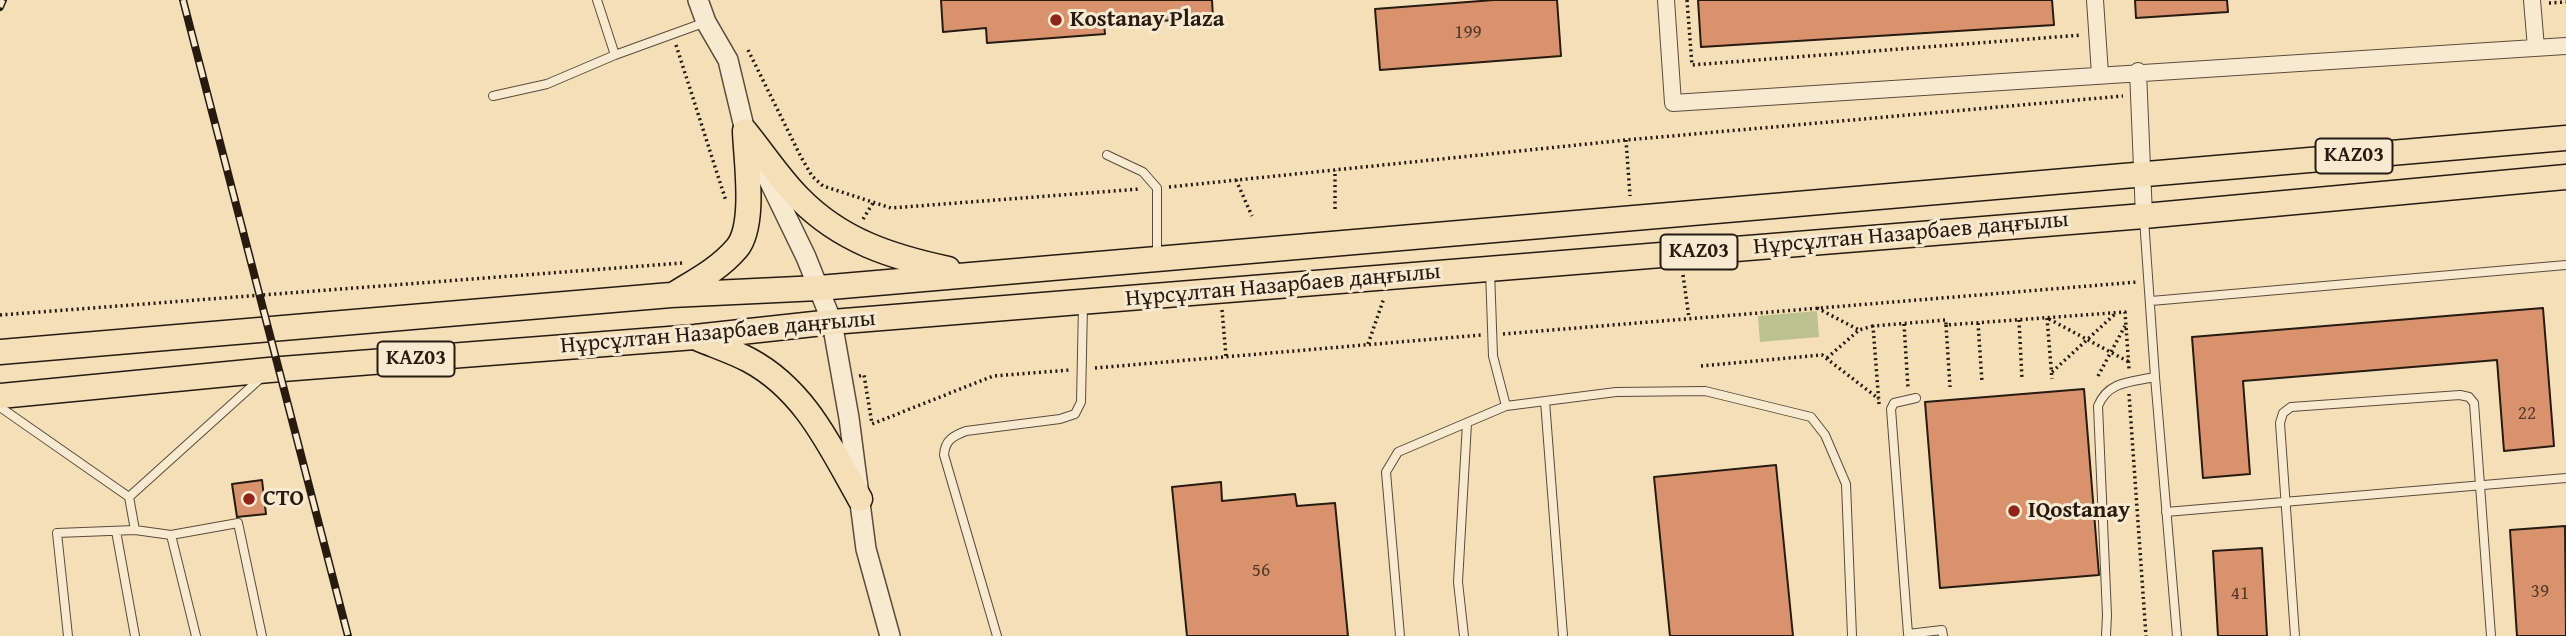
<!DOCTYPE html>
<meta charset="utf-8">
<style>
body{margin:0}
canvas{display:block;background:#f5dfb8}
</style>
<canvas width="2566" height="636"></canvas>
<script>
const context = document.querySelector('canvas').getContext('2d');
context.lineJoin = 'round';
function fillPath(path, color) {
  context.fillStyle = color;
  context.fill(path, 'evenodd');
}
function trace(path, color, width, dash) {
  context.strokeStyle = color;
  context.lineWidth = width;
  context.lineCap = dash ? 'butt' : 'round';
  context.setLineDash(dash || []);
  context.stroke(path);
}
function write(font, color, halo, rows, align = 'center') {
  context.font = font + ' "Gentium Book Plus",serif';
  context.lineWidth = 6;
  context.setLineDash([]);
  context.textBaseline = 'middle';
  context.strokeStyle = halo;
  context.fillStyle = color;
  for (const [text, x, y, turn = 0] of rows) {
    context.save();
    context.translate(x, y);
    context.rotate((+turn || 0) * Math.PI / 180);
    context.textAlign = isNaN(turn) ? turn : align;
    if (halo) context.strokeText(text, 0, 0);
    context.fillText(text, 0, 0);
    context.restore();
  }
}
fillPath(new Path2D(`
 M1817,311l2,26 -59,5 -2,-26z`), '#bcc28f');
const building = new Path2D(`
 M941,0h271l1,18 -109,6 1,10 -118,9 -1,-15 -43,4z
 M1494,0h63l4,56 -181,14 -5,-61z
 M1698,0h354l2,25 -353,22z
 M2135,0h92l1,12 -92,6z
 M2543,308l11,138 -50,5 -7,-91 -254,21 7,93 -47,4 -11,-141z
 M2084,389l15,186 -159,13 -15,-186z
 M1776,465l17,171h-123l-16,-159z
 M262,480l4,34 -29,3 -5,-33z
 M1221,482l1,19 73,-7 2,12 38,-3 13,133h-161l-15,-149z
 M2565,526l1,110h-49l-7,-106z
 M2262,548l5,88h-49l-5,-85z`);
fillPath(building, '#d8936e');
trace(building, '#271b10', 2);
const service = new Path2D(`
 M597,0l18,55
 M493,96l54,-12 68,-29 91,-33
 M1107,155l36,17 14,16v68
 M2144,219l11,158 22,259
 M1490,270l3,86 13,50
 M2151,301l415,-36
 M1916,398l-22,5 -3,6 17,225 34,-4 1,6
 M1545,401l18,235
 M0,407l129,90 133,-120
 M129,497l6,33
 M2166,512l400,-34
 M116,531l19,105
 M171,535l25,101
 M68,636l-11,-103 78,-3 36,5 67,-12 24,113
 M997,636l-53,-181c1,-15 9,-19 22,-24l94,-12 15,-5 6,-12 2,-97
 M1400,636l-14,-164 12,-20 108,-46 110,-14 89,-1 106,26 14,18 21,49 6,152
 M1464,636l-6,-54 9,-159
 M2106,636l1,-21 -9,-209c10,-25 33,-24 57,-29
 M2295,636l-15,-213 3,-10 8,-6 169,-12 9,2 5,6 17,233`);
const minor = new Path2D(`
 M1666,0l7,103 893,-57
 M2095,0l5,74
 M2532,0l4,48
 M2138,71l6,145`);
const tertiary = new Path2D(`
 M698,0l8,22 22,38 17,71 61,126 26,65 17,96 17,131 24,87`);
const primary = new Path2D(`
 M745,131c18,22 34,47 54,67 42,43 93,59 149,71
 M676,293c22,-13 44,-25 61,-45 19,-23 9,-88 8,-117
 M699,339c17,7 35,13 50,21 56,30 81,86 111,139
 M0,352l671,-57 148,-7 1747,-150
 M0,396l269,-26 426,-33 137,-15 1312,-106 422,-39`);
trace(service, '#5a4c3a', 10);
trace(minor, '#5a4c3a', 18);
trace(tertiary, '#5a4c3a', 22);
trace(primary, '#271b10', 27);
trace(new Path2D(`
 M1687,0l5,65 390,-30
 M2549,3l17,-1
 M676,45l50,156
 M748,50l53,107 11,19 11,10 68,22 249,-19
 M1626,140l4,56
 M1236,180l16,36
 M1169,187l457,-47 497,-44
 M1335,209v-39
 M863,219l10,-16
 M1683,275l6,43
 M1817,308l42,22
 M1222,310l4,46
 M0,315l682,-52
 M2047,318l5,61
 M2049,319l80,43
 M2019,320l3,59
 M1978,323l4,59
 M1904,324l4,64
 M1946,325l4,62
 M1503,334l634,-52
 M1368,344l16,-46
 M1827,358l32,-28 14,-4
 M1701,366l121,-11 57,44
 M1095,368l386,-33
 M2052,372l63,-58
 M859,376l5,-1 8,49 121,-48 77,-6
 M2098,376l27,-50
 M2129,394l17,242
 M1879,404l-6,-78 73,-6v5l179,-13 4,57`), '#271b10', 3.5, [2, 3.5]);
trace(service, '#f8ead1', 8);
trace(minor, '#f8ead1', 16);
trace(tertiary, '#f8ead1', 19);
trace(primary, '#f5dfb8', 24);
const rail = new Path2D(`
 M183,0l165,636
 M0,7l3,-7`);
trace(rail, '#271b10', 8);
trace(rail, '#f8ead1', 5, [16]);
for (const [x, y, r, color] of [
 [1056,20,7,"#8f2418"],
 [249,499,7,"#8f2418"],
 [2014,511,7,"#8f2418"]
]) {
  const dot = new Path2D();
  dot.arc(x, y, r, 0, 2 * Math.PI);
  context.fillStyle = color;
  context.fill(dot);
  trace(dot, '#f8ead1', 2.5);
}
write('19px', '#533928', null, [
 ["199",1468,33],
 ["22",2527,414],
 ["56",1261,571],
 ["39",2540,592],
 ["41",2240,594]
]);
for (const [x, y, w] of [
 [2354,156,77],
 [1699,252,77],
 [416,359,77]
]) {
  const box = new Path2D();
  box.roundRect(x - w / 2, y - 17.5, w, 35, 5);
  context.fillStyle = '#f8ead1';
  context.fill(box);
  trace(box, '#271b10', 2);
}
write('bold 21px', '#271b10', null, [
 ["KАZ03",2354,156],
 ["KАZ03",1699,252],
 ["KАZ03",416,359]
]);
write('bold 23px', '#271b10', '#f8ead1', [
 ["Kostanay Plaza",1070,20],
 ["СТО",263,499],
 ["IQostanay",2028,511]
], 'left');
write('23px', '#271b10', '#f8ead1', [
 ["Нұрсұлтан Назарбаев даңғылы",1911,234,-5],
 ["Нұрсұлтан Назарбаев даңғылы",1283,286,-5],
 ["Нұрсұлтан Назарбаев даңғылы",718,333,-5]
]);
</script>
